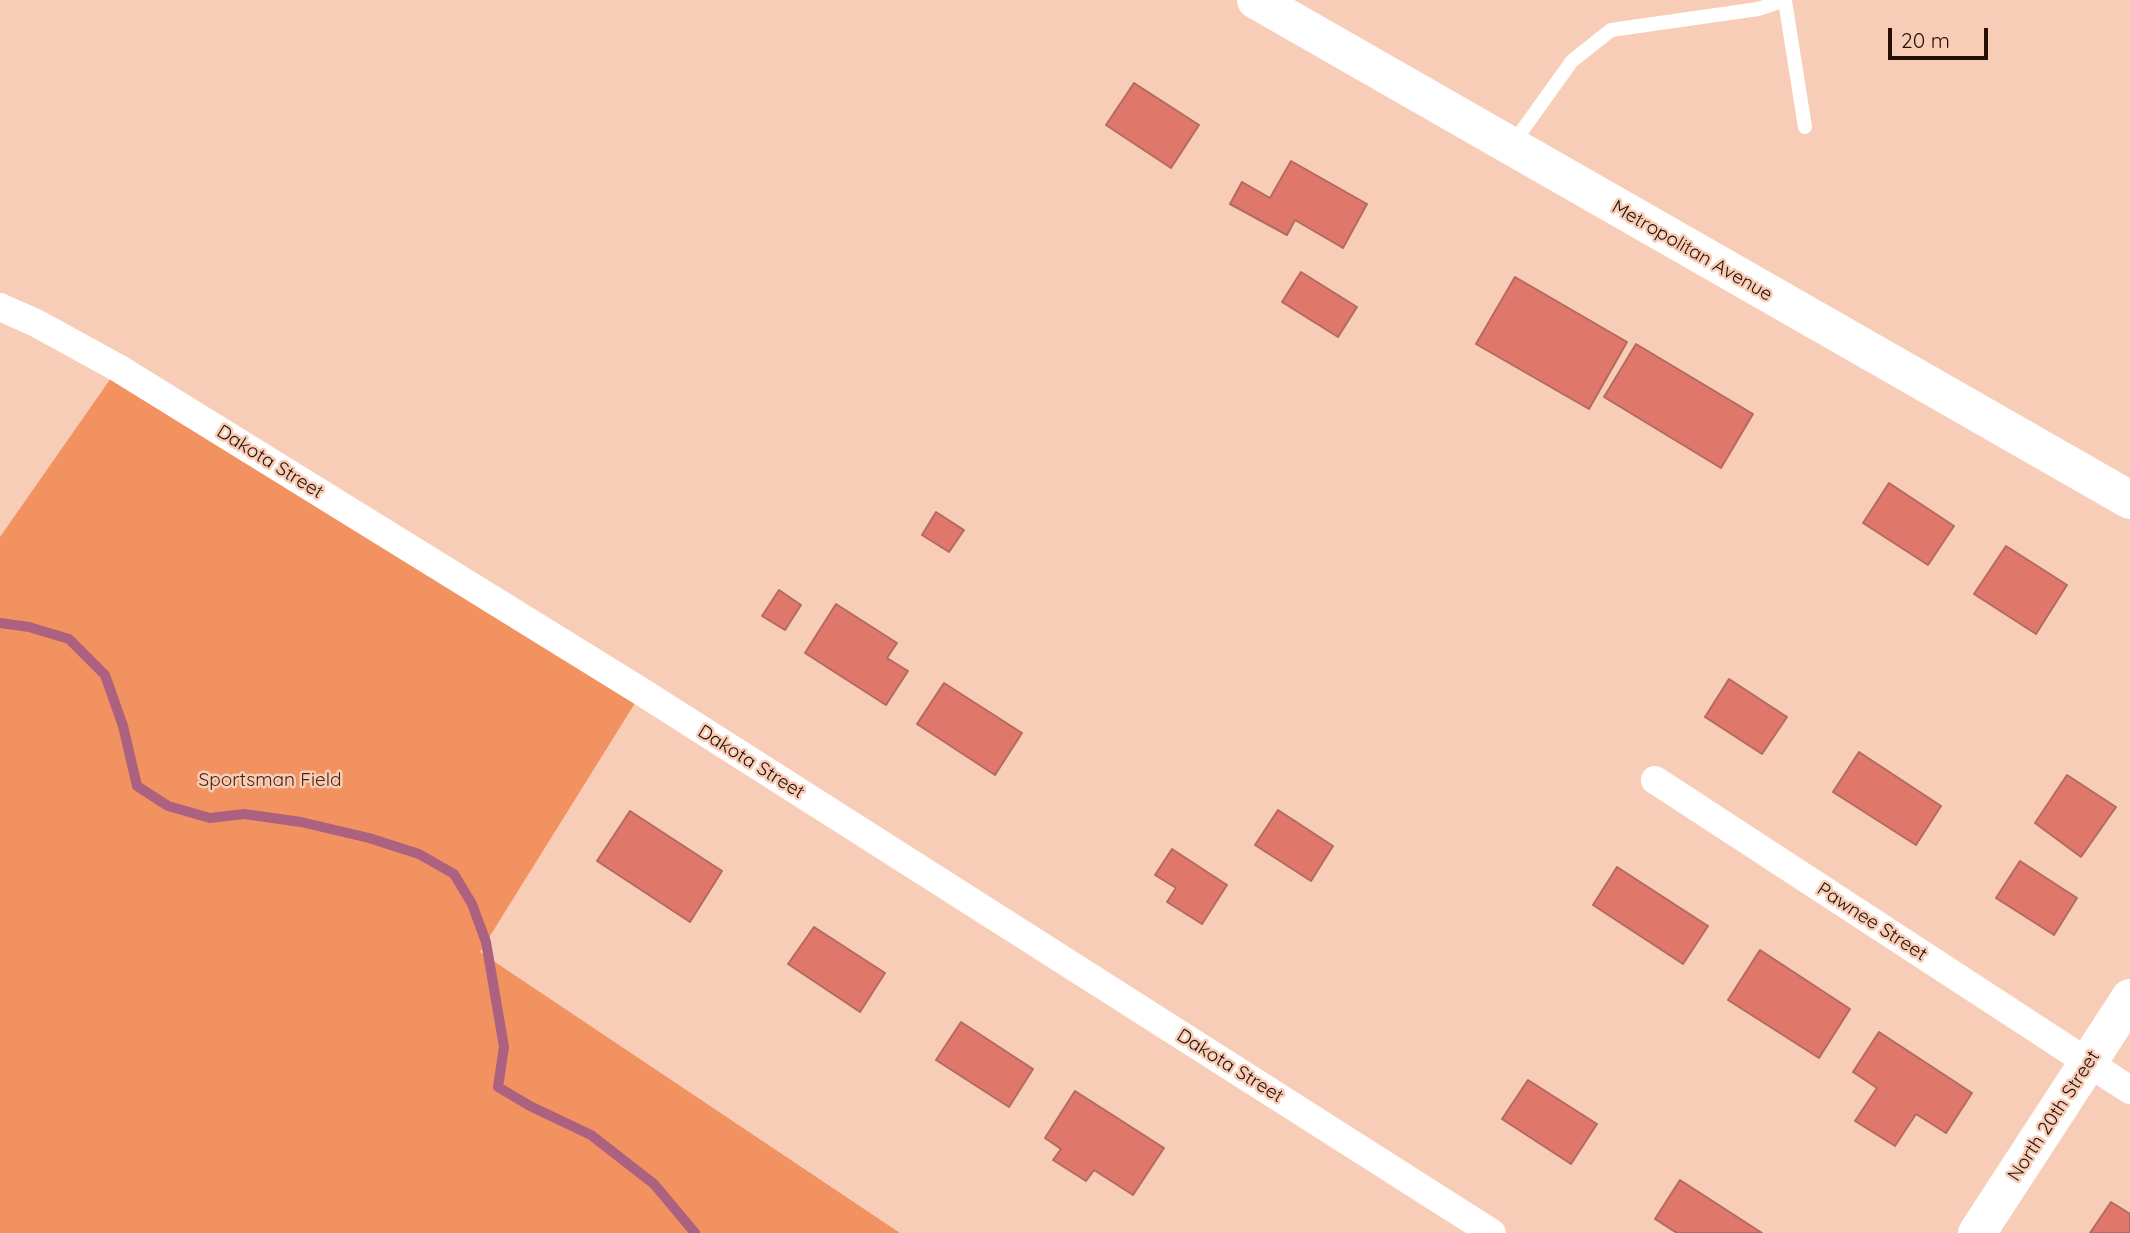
<!DOCTYPE html>
<style>
body{margin:0}
#map{position:relative;width:2130px;height:1233px;overflow:hidden;background:#f8cdb7;font-family:Quicksand,sans-serif}
canvas{display:block}
.scale{position:absolute;left:1888px;top:28px;width:100px;height:32px;box-sizing:border-box;border:4px solid #280f03;border-top:0;padding-left:9px;font-size:21px;line-height:24px;white-space:nowrap;color:#280f03;-webkit-text-stroke:5px #f8cdb7;paint-order:stroke}
</style>
<div id="map">
<canvas width="2130" height="1233"></canvas>
<div class="scale">20 m</div>
</div>
<script>
const context = document.querySelector('canvas').getContext('2d');
context.lineJoin = 'round';
function fillPath(path, color) {
  context.fillStyle = color;
  context.fill(path, 'evenodd');
}
function trace(path, color, width, dash) {
  context.strokeStyle = color;
  context.lineWidth = width;
  context.lineCap = dash ? 'butt' : 'round';
  context.setLineDash(dash || []);
  context.stroke(path);
}
function write(font, color, halo, rows, align = 'center') {
  context.font = font + ' Quicksand,sans-serif';
  context.lineWidth = 5;
  context.setLineDash([]);
  context.textBaseline = 'middle';
  context.strokeStyle = halo;
  context.fillStyle = color;
  for (const [text, x, y, turn = 0] of rows) {
    context.save();
    context.translate(x, y);
    context.rotate((+turn || 0) * Math.PI / 180);
    context.textAlign = isNaN(turn) ? turn : align;
    if (halo) context.strokeText(text, 0, 0);
    context.fillText(text, 0, 0);
    context.restore();
  }
}
fillPath(new Path2D(`
 M118,368l524,324 -162,260 420,281h-900v-696z`), '#f19260');
trace(new Path2D(`
 M0,623l29,4 40,12 36,36 18,51 14,60 31,20 42,12 34,-4 57,8 68,16 50,16 35,20 18,30 14,38 18,105 -6,40 32,19 61,29 63,49 41,49`), '#ac6180', 10);
const building = new Path2D(`
 M1134,83l65,42 -28,43 -65,-43z
 M1291,161l76,43 -24,44 -48,-28 -8,15 -57,-31 12,-22 28,16z
 M1301,272l56,35 -19,30 -56,-35z
 M1515,277l112,65 -38,67 -113,-65z
 M1636,344l117,70 -32,54 -117,-71z
 M1889,483l65,43 -26,39 -65,-42z
 M936,512l28,18 -15,22 -27,-17z
 M2006,546l61,39 -31,49 -62,-40z
 M779,590l22,15 -16,25 -23,-14z
 M836,604l61,39 -10,15 21,13 -22,34 -81,-52z
 M1729,679l58,38 -25,37 -57,-37z
 M944,683l78,50 -27,42 -78,-51z
 M1859,752l82,54 -25,39 -83,-53z
 M2067,775l49,32 -35,50 -46,-34z
 M1278,810l55,36 -22,35 -56,-36z
 M630,811l92,60 -32,51 -93,-61z
 M1172,849l55,36 -25,39 -35,-22 9,-14 -21,-13z
 M2020,861l57,37 -23,37 -58,-37z
 M1617,867l91,59 -25,38 -90,-59z
 M814,927l71,46 -25,39 -72,-48z
 M1760,950l90,59 -31,49 -91,-58z
 M961,1022l72,47 -24,38 -73,-47z
 M1879,1032l93,61 -26,40 -30,-19 -21,32 -40,-25 22,-33 -24,-16z
 M1528,1080l69,44 -26,40 -69,-45z
 M1075,1091l89,57 -31,47 -39,-25 -8,11 -33,-21 8,-11 -16,-11z
 M1680,1180l82,53h-85l-22,-14z
 M2111,1202l19,12v19h-40z`);
fillPath(building, '#df776b');
trace(building, '#b46a61', 2);
trace(new Path2D(`
 M1785,1l20,126
 M1511,146l61,-85 39,-31 147,-21 27,-9`), '#fff', 14);
trace(new Path2D(`
 M0,307l36,16 82,45 524,324 850,541
 M1655,780l475,310`), '#fff', 28);
trace(new Path2D(`
 M1256,0l874,500
 M1977,1233l153,-235`), '#fff', 38);
write('19px', '#280f03', '#f8cdb7', [
 ["Metropolitan Avenue",1692,251,30],
 ["Dakota Street",270,462,32],
 ["Dakota Street",751,762,32],
 ["Pawnee Street",1872,922,33],
 ["Dakota Street",1230,1066,32],
 ["North 20th Street",2054,1116,-57]
]);
write('19px', '#48230e', '#f8cdb7', [
 ["Sportsman Field",270,780]
]);
</script>
